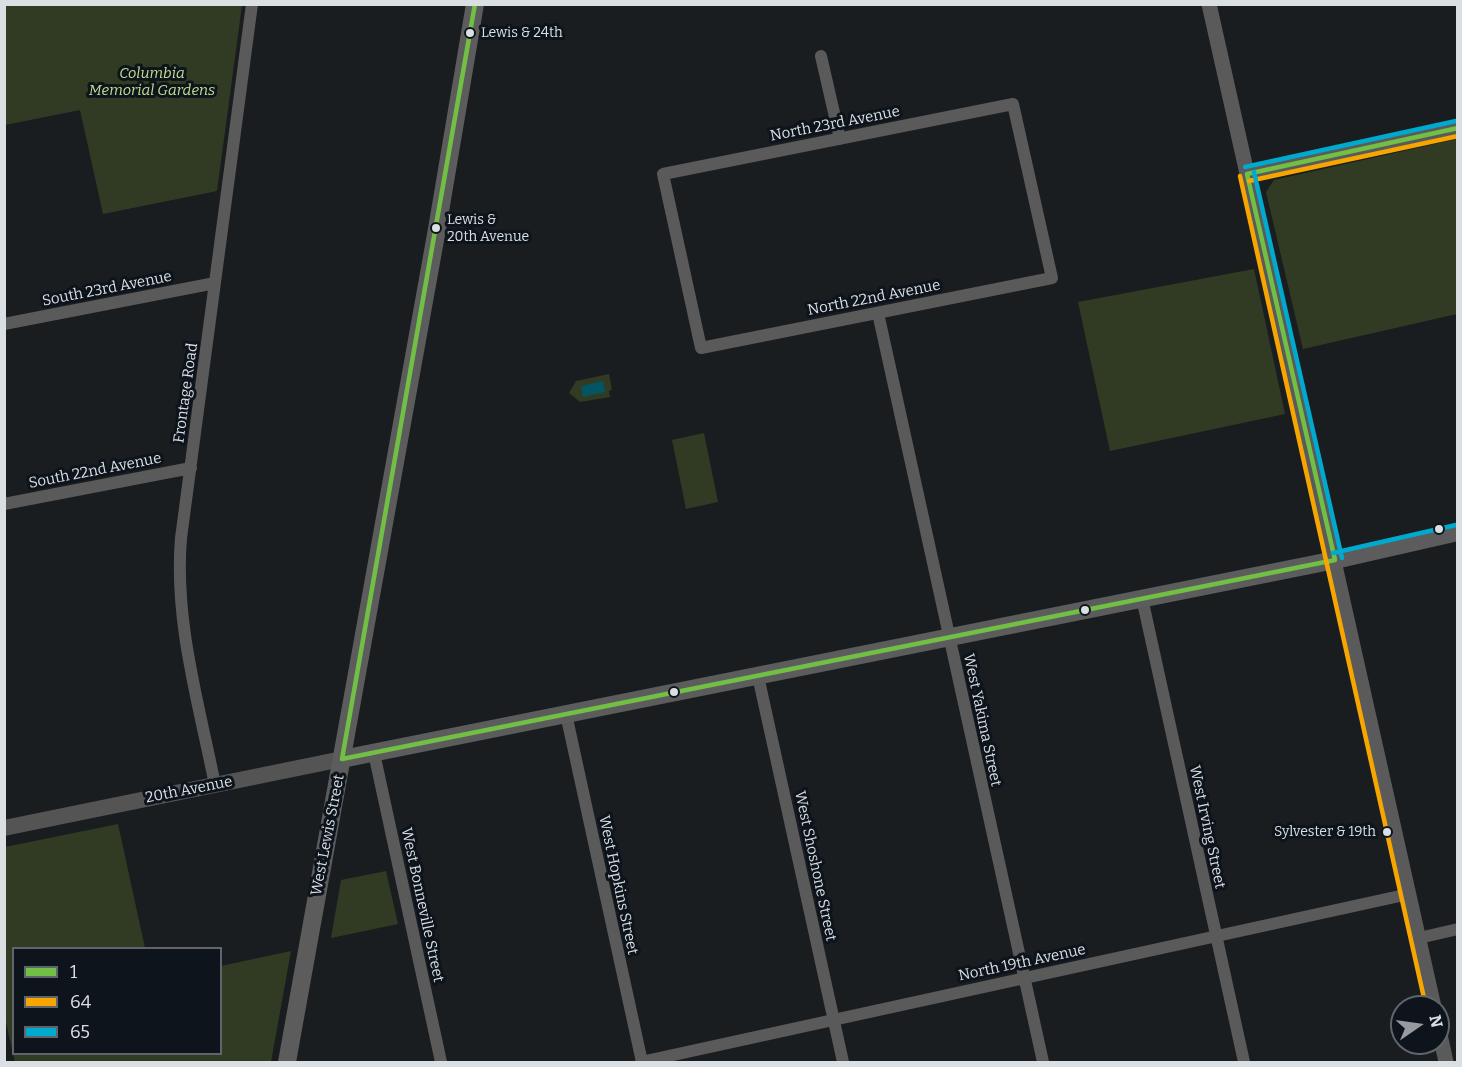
<!DOCTYPE html>
<style>
body{margin:0}
#map{position:relative;width:1462px;height:1067px;overflow:hidden;background:#1a1d20;font-family:Bitter,serif}
canvas{display:block}
.frame{position:absolute;inset:0;border:6px solid #dadfe4;pointer-events:none}
.legend{position:absolute;left:12px;top:947px;width:210px;height:108px;box-sizing:border-box;background:#0d141b;border:2px solid #5f656b;margin:0;padding:8px 10px;list-style:none;font-size:18px;color:#dadfe4}
.legend li{display:flex;align-items:center;gap:12px;height:30px}
.legend b{width:30px;border:2px solid #5f656b}
.north{position:absolute;left:1390px;top:995px;width:60px;height:60px;box-sizing:border-box;background:#0d141b;border:2px solid #5f656b;border-radius:50%;rotate:77deg;font-size:16px;font-weight:700;line-height:24px;text-align:center;color:#dadfe4}
.north::after{content:'';display:block;margin:auto;width:21px;height:27px;background:#979b9f;clip-path:polygon(50% 0,100% 100%,50% 72%,0 100%)}
</style>
<div id="map">
<canvas width="1462" height="1067"></canvas>
<div class="frame"></div>
<ul class="legend">
<li><b style="height:8px;background:#71bf44"></b>1</li>
<li><b style="height:8px;background:#f7a600"></b>64</li>
<li><b style="height:8px;background:#00a9ce"></b>65</li>
</ul>
<div class="north">N</div>
</div>
<script>
const context = document.querySelector('canvas').getContext('2d');
context.lineJoin = 'round';
function fillPath(path, color) {
  context.fillStyle = color;
  context.fill(path, 'evenodd');
}
function trace(path, color, width, dash) {
  context.strokeStyle = color;
  context.lineWidth = width;
  context.lineCap = dash ? 'butt' : 'round';
  context.setLineDash(dash || []);
  context.stroke(path);
}
function write(font, color, halo, rows, align = 'center') {
  context.font = font + ' Bitter,serif';
  context.lineWidth = 6;
  context.setLineDash([]);
  context.textBaseline = 'middle';
  context.strokeStyle = halo;
  context.fillStyle = color;
  for (const [text, x, y, turn = 0] of rows) {
    context.save();
    context.translate(x, y);
    context.rotate((+turn || 0) * Math.PI / 180);
    context.textAlign = isNaN(turn) ? turn : align;
    if (halo) context.strokeText(text, 0, 0);
    context.fillText(text, 0, 0);
    context.restore();
  }
}
fillPath(new Path2D(`
 M5,4l237,1 -25,186 -114,23 -23,-104 -75,15z
 M1457,139v175l-154,35 -37,-157 8,-12z
 M1254,269l31,145 -175,37 -32,-149z
 M609,374l3,16 -3,1 1,6 -30,5 -11,-9 7,-12z
 M704,433l14,69 -32,7 -14,-69z
 M118,824l27,124h-131v106h206l1,-88 70,-15 -20,111h-256l-11,-48 1,-167z
 M386,871l12,53 -67,14 10,-58z`), '#313b23');
fillPath(new Path2D(`
 M603,381l2,11 -22,5 -2,-11z`), '#025563');
trace(new Path2D(`
 M821,56l19,83
 M1013,104l39,174 -351,70 -38,-174z
 M1247,174l211,-46
 M878,313l165,749
 M4,324l211,-41
 M4,504l187,-36
 M1142,598l102,464
 M758,676l85,386
 M566,714l76,348
 M374,753l67,309
 M215,785c-16,-81 -41,-164 -34,-247l71,-534
 M1419,938l39,-9
 M641,1062l768,-168`), '#5b5a5b', 12);
trace(new Path2D(`
 M1209,4l225,1003
 M1438,1025l8,37`), '#5b5a5b', 15);
trace(new Path2D(`
 M4,828l338,-69`), '#545455', 16);
trace(new Path2D(`
 M342,759l993,-199 123,-28
 M287,1062l150,-833 38,-225`), '#5c5c5c', 18);
trace(new Path2D(`
 M1247,174l88,386
 M1247,174l211,-46
 M342,759l993,-199
 M342,759l133,-755`), '#71bf44', 4.5);
trace(new Path2D(`
 M1240,176l186,831
 M1249,181l209,-45`), '#f7a600', 4.5);
trace(new Path2D(`
 M1245,167l211,-46
 M1254,172l88,386
 M1333,553l123,-28`), '#00a9ce', 4.5);
for (const [x, y, r, color] of [
 [470,33,5,"#dadfe4"],
 [436,228,5,"#dadfe4"],
 [1439,529,5,"#dadfe4"],
 [1085,610,5,"#dadfe4"],
 [674,692,5,"#dadfe4"],
 [1387,832,5,"#dadfe4"]
]) {
  const dot = new Path2D();
  dot.arc(x, y, r, 0, 2 * Math.PI);
  context.fillStyle = color;
  context.fill(dot);
  trace(dot, '#0d141b', 2);
}
write('14px', '#dadfe4', '#0d141b', [
 ["Lewis & 24th",481,33],
 ["Lewis &",447,220],
 ["20th Avenue",447,237],
 ["Sylvester & 19th",1376,832,"right"]
], 'left');
write('italic 15px', '#c1df90', '#0d141b', [
 ["Columbia",152,74],
 ["Memorial Gardens",152,91]
]);
write('15px', '#dadfe4', '#0d141b', [
 ["North 23rd Avenue",835,124,-11],
 ["South 23rd Avenue",107,289,-11],
 ["North 22nd Avenue",874,298,-11],
 ["Frontage Road",186,393,-82],
 ["South 22nd Avenue",95,471,-11],
 ["West Yakima Street",982,720,78],
 ["20th Avenue",189,790,-11],
 ["West Irving Street",1207,827,78],
 ["West Lewis Street",328,835,-79],
 ["West Shoshone Street",815,866,78],
 ["West Hopkins Street",618,885,78],
 ["West Bonneville Street",422,905,78],
 ["North 19th Avenue",1022,963,-12]
]);
</script>
